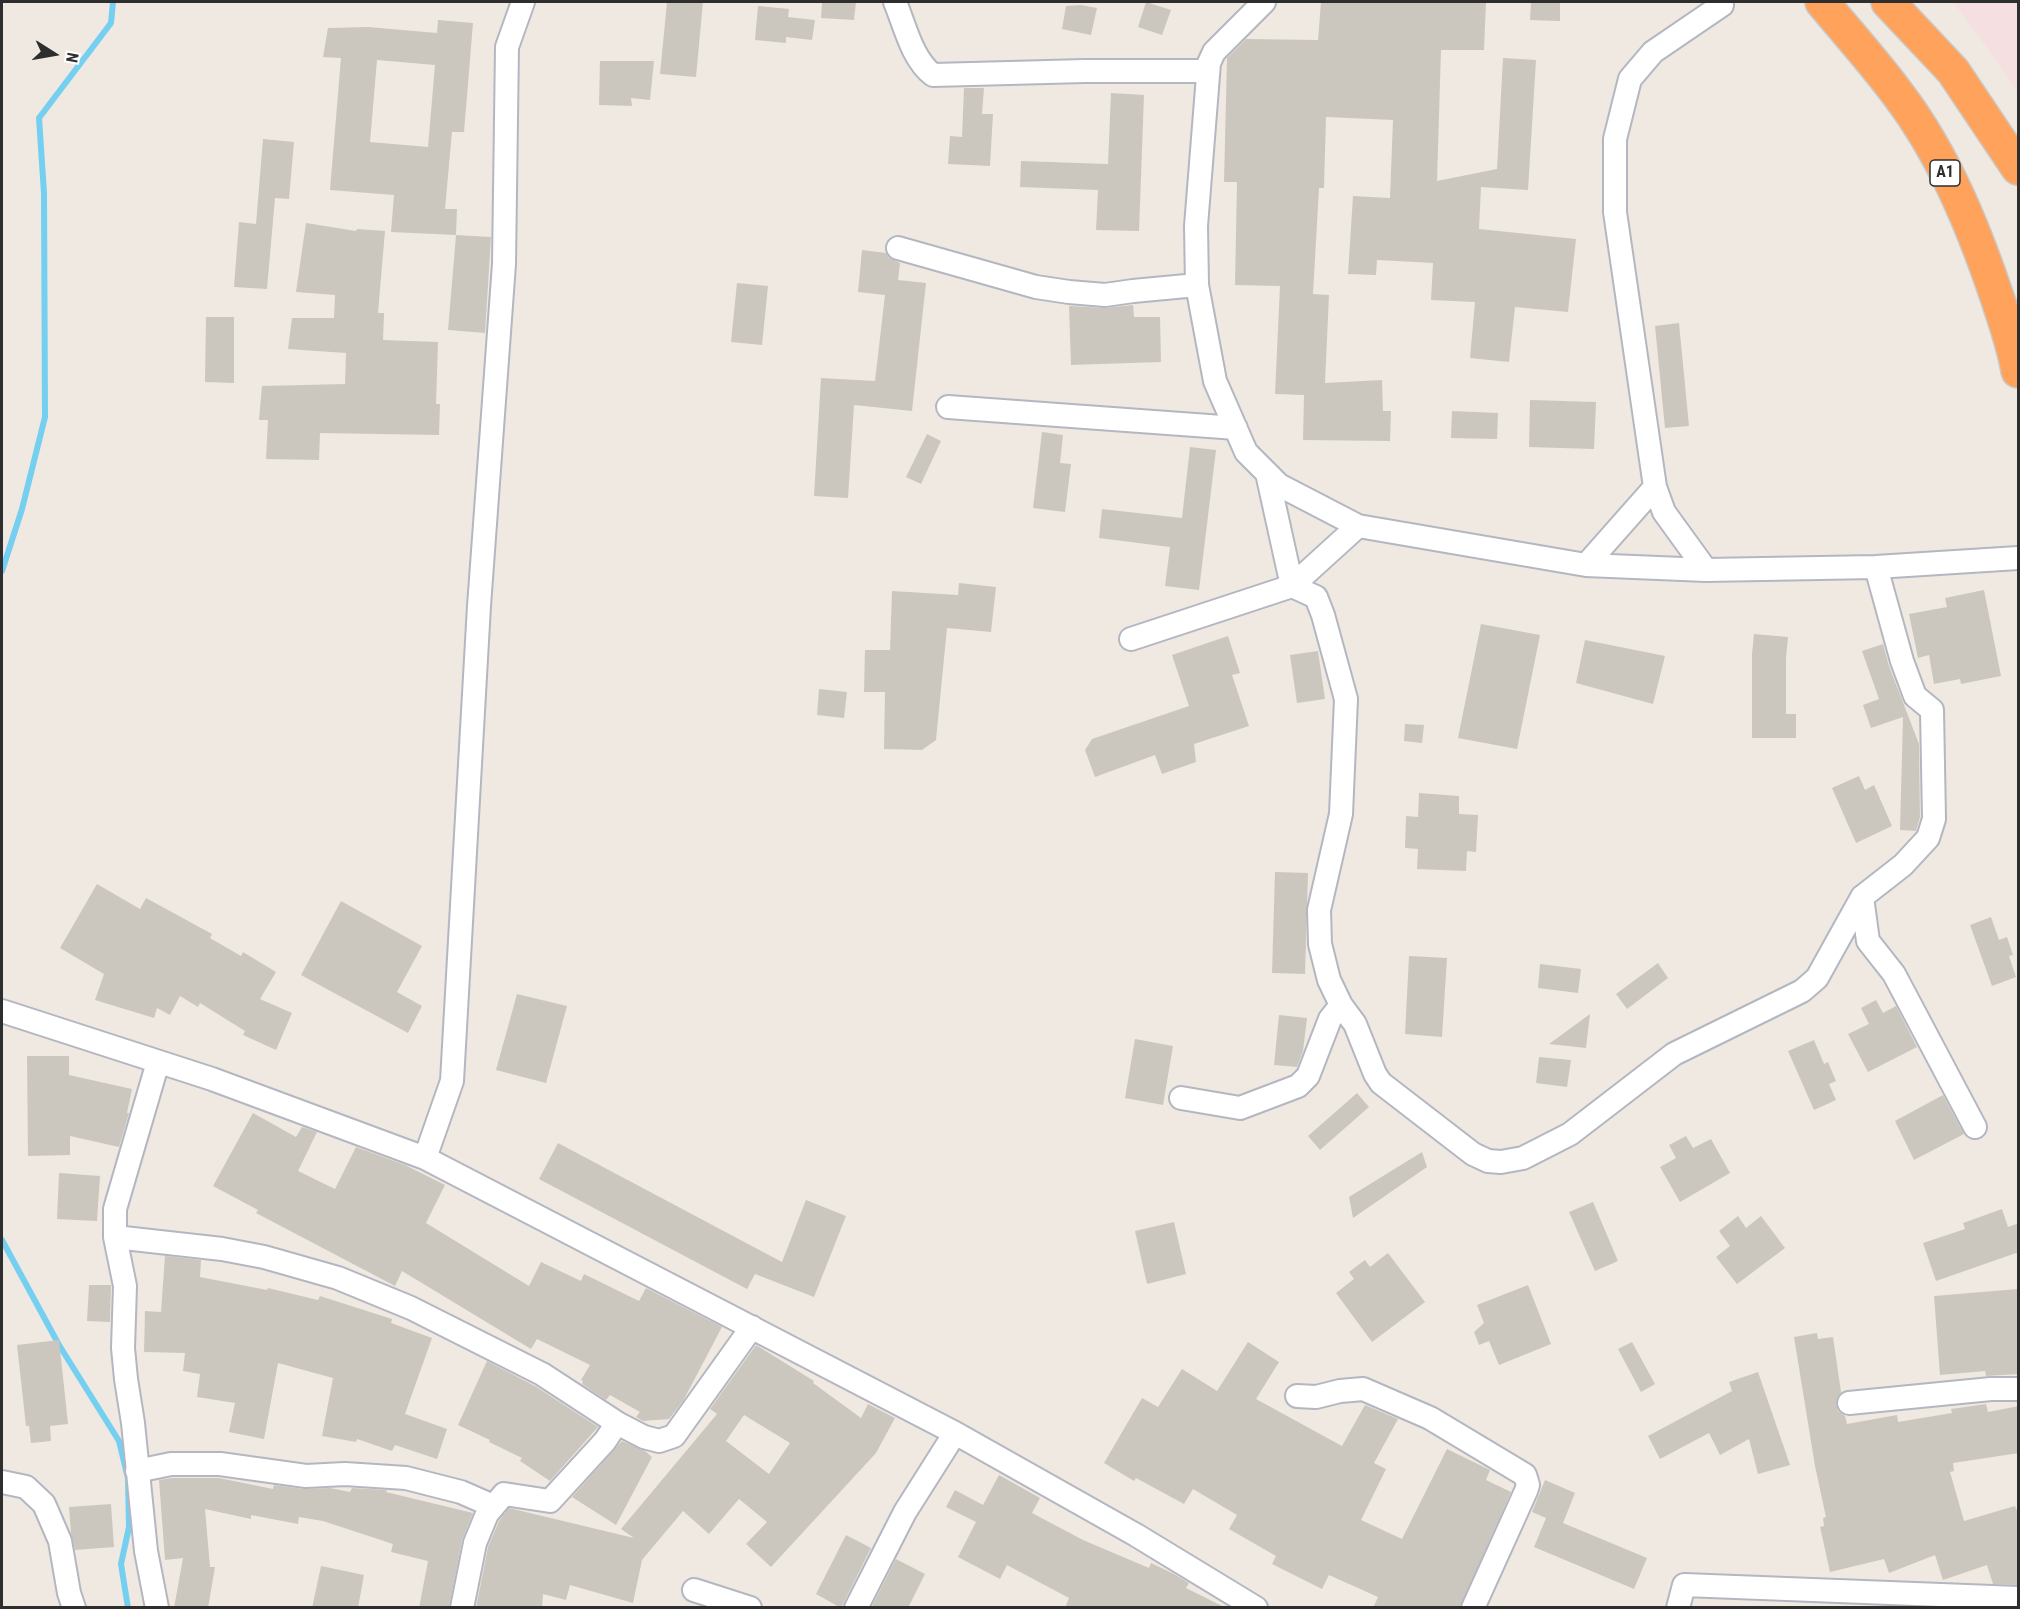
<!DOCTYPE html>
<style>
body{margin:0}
#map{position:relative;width:2020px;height:1609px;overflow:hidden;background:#efe9e1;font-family:"Roboto Condensed",sans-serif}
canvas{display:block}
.frame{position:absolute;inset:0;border:3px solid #2e2e2e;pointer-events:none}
.north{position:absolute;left:24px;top:24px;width:60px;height:60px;-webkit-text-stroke:4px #fff;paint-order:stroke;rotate:101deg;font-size:16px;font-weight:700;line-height:24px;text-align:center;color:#2e2e2e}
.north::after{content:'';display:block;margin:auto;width:21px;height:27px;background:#2e2e2e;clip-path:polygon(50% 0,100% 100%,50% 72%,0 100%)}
</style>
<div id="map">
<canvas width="2020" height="1609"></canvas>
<div class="frame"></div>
<div class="north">N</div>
</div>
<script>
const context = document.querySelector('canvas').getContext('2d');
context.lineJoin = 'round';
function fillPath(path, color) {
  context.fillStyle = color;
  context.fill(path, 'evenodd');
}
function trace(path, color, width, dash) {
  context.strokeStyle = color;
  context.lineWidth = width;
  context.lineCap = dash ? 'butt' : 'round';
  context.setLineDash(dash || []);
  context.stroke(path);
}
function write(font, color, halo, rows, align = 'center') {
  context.font = font + ' "Roboto Condensed",sans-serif';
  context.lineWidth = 4.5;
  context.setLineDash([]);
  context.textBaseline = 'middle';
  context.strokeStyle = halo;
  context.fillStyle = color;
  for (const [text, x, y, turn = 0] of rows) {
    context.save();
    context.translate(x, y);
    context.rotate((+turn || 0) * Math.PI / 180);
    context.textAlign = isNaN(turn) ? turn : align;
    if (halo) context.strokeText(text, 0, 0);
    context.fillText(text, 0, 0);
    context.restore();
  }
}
fillPath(new Path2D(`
 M1953,2h65v89l-41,-57z`), '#f5dfe0');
trace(new Path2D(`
 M2,571l20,-62 23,-92 -1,-224 -5,-75 72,-95 2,-21
 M2,1240l57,105 60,96 9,37 1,49 -8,37 7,44`), '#75cff0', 6);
fillPath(new Path2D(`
 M667,2h36l-7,75 -36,-3z
 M822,2h34l-2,18 -33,-2z
 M1146,2l25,8 -9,25 -24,-8z
 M1321,2h165l-2,48h-43l-4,131 60,-12 6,-111 33,2 -8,130 -47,-3 -2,42 97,10 -8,73 -53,-5 -6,55 -39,-4 5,-56 -44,-2 2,-37 -56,-3 -1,15 -28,-1 5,-78 37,2 3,-78 -67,-3 -2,71h-5l-6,106 16,1 -4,88 57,-3 1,31h8l-1,30 -87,-1 1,-45 -29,-1 5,-108 -45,-1 2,-103h-13l3,-124 19,-19 72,1z
 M1531,2h29v19l-30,-1z
 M1081,5l16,3 -6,27 -29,-6 4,-23z
 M758,6l31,3 -1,8 27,3 -3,20 -26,-3v6l-31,-3z
 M438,20l35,3 -9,109h-12l-7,77h12l-1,26 -65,-3 3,-37 -64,-5 11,-132 -18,-1 5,-29 40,-1 69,6zM377,60l58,5 -7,82 -58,-5z
 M600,61h54l-4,39 -19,-2 1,8 -33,-1z
 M964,88h20l-2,26h11l-3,52 -42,-2 2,-28 12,1z
 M1111,93l33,2 -5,136 -43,-1 2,-40 -78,-3 1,-26 87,3z
 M263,139l31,3 -5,57 -14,-1 -8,91 -33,-2 5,-65 17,2z
 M306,223l50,8 1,-2 28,2 -7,82h6l-1,27 55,2 -2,62h4l-1,31 -119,-2 -1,27 -53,-1 2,-39h-9l3,-34 83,-2 1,-31 -58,-4 4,-31h42l1,-23 -39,-3z
 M456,235l35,2 -6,96 -37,-3z
 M862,250l24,3 3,5 11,5 -2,17 28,3 -14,128 -58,-6 -6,93 -34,-2 7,-118 54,3 10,-86 -27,-3z
 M737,283l31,3 -6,59 -31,-3z
 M1133,305l1,12h26l1,45 -90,3 -2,-59 35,2z
 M206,317h28v66l-29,-1z
 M1679,323l10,103 -24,2 -10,-102z
 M1530,400l66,2 -2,47 -65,-2z
 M1452,411l46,2 -1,26 -46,-1z
 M1042,432l21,3 -3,28 11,1 -6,48 -32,-4z
 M927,434l14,7 -20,43 -15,-7z
 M1190,447l26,3 -17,140 -34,-4 5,-39 -71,-9 3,-29 80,9z
 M959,583l37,4 -5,45 -44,-4 -11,112 -14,10 -38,-1 1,-57h-21l1,-42h25l2,-59 66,4z
 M1984,590l17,86 -40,8 -1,-5 -26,5 -5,-29 -11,3 -9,-44 38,-7 -2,-9z
 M1481,624l59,11 -23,114 -59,-11z
 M1754,634l34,3 -2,21v56h10v24h-44v-84z
 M1228,636l12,37 -8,2 17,51 -55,18 2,18 -34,12 -7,-19 -60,22 -10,-27 7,-11 97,-33 -17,-51z
 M1585,640l80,16 -12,48 -77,-21z
 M1883,644l6,22 30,78 1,73 -4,14 -16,-1 3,-113 -32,11 -8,-23 16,-6 -17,-48z
 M1318,651l7,48 -28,4 -7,-48z
 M819,689l28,3 -3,26 -27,-3z
 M1405,724l19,1 -2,18 -18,-2z
 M1859,776l6,14 9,-5 18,41 -36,17 -24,-55z
 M1419,793l40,3v18l19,1 -2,37 -9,-1 -1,20 -49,-2 1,-20 -13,-1 1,-32 12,1z
 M1275,872l33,1 -3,101 -33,-1z
 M97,884l43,25 6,-11 66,36 -2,4 31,18 2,-4 33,20 -16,27 32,14 -16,37 -33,-15 2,-4 -45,-28 -2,4 -18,-11 -10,19 -13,-7 -3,10 -59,-18 9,-26 -44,-26z
 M341,901l81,45 -25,46 25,14 -14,27 -107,-58z
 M1991,917l8,23 8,-3 6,18 -4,1 7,21 -24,9 -22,-61z
 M1409,956l38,2 -5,79 -37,-3z
 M1658,963l10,15 -41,31 -11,-15z
 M1540,964l41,5 -3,24 -40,-5z
 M517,994l50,12 -21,77 -50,-13z
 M1876,1000l7,13 13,-7 21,41 -49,25 -20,-38 21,-10 -8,-16z
 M1590,1014l-4,34 -37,-4z
 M1279,1015l28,3 -4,33 -6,16 -23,-2z
 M1135,1039l38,7 -10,59 -38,-7z
 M1814,1040l10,24 4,-2 8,19 -7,3 7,16 -22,10 -26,-59z
 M27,1056h42v19l63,14 -5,24h2l-10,34 -49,-11v19l-42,1z
 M1539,1057l32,3 -4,27 -31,-4z
 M1357,1093l12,14 -49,43 -12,-14z
 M1943,1095l21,39 -50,26 -19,-39z
 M253,1113l43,24 6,-10 15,5 -19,39 37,18 21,-42 49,18 40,20 -19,38 103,63 12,-24 40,19 3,-7 55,27 7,-13 76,39 -39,74 -14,18 -26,2 -7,-4 4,-5 -30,-17 -4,5 -24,-16 1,-3 -2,-1 9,-15 -53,-26 -6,10 -129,-78 -7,15 -139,-73 2,-3 -45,-24z
 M1686,1136l7,12 18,-9 19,34 -50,29 -20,-35 16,-9 -7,-13z
 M558,1143l224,119 24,-62 40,16 -32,81 -59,-23 -8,15 -208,-110z
 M1422,1152l5,15 -74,51 -4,-21z
 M59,1173l41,3 -3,45 -40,-2z
 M1593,1202l25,59 -23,10 -26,-59z
 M2002,1209l6,18 11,-4v29l-83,29 -13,-38 42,-14 -2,-6z
 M1738,1216l8,12 15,-12 24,32 -48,36 -21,-27 14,-11 -11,-15z
 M1174,1222l12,52 -39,10 -12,-53z
 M1388,1253l37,49 -53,40 -36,-49 18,-14 -5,-7 16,-12 5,7z
 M165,1256l36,4 -1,17 67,13 1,-2 50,12 2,-4 72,23 -1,4 41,15 -27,76 42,15 -10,30 -42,-14 -3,6 -35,-12 -1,3 -34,-6 11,-58 -55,-15 -14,76 -35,-7 6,-29 -38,-6 3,-23 -17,-3 2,-18 -41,-1 1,-41 16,1z
 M89,1285h22l-1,37 -23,-1z
 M1528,1285l23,59 -52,21 -10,-24 -10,4 -5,-13 10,-9 -7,-18z
 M2018,1289l1,85 -33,2 -1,-5 -45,4 -6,-79z
 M1817,1333l1,6 15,-2 8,55 -4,6 -1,7 2,6 7,5 2,8 50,-9 1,7 54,-9 -1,-4 35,-5 2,8 31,-6v47l-66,10 1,8 -4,1 14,49 51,-15 4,10v69l-26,-1 -6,-19 -44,15 -8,-25 -46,18 -5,-14 -54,13 -10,-45 4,-1 -1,-8 3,-1 -11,-51 -21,-129z
 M59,1340l9,84 -18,2 1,15 -20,2 -2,-17h-3l-9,-81z
 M1248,1342l31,20 -23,37 86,47 23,-41 33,14 -24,44 12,6 -25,51 41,19 45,-90 43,21 -4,10 25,12 -51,116h-87l5,-11 -49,-22 -7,14 -50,-25 4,-8 -47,-27 8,-14 -44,-26 -9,15 -48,-26 -2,3 -30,-18 38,-65 16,9 24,-38 35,22z
 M1632,1342l23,42 -14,8 -23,-43z
 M756,1345l58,36 -1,2 48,35 7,-14 27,14 -19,35 -105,114 -25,-23 21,-22 -28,-23 -30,35 -26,-23 -41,49 -9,43 -63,-18 -4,15 -23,-6 -1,14h-66l12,-61 11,-26 10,-13 125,30 -13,-9 96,-115 -7,-5zM744,1415l46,28 -21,31 -43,-33z
 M487,1361l48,25 63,41 -48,54 -30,-20 2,-3 -33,-16 1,-2 -32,-15z
 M1758,1372l32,93 -32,9 -9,-35 -29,16 -11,-22 -49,26 -12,-23 84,-45 -3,-9z
 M622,1441l23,10 7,6 -36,68 -44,-28z
 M999,1475l41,23 -8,15 51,27 66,28 2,-5 23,11 15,9 -3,5 40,20h-161l4,-10 -62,-33 -7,14 -42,-22 18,-35 -30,-15 9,-17 28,15z
 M172,1478h47l54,11 1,-4 30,4 26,-1 20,4 2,-4 35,2 -1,2 87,21 -11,27 -13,68h-30l9,-47 -37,-9 2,-8 -70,-23 -24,-4 -1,7 -47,-9v4l-46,-10 5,58h5l-7,41h-34l9,-50 -18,2 -6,-80z
 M1545,1480l30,13 -12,30 84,35 -13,31 -100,-42 12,-29 -14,-6z
 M111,1504l3,43 -39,3 -4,-17 -2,-26z
 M846,1535l25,13 -30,60 -25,-14z
 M896,1559l29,15 -17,34h-37z
 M321,1566l43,9 -6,33h-46z`), '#cbc7bf');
const minor = new Path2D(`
 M895,2c10,24 17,57 38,73l152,-4h122
 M1264,2l-50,50 -5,11 -13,163 1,59 18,96 31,71 33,33 79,41 228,39 120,5 170,-3 142,-9
 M898,248l138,39 33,5 36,3 28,-4 64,-6
 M948,407l288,21
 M1267,473l25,113
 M1586,565l69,-78
 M1706,570l-42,-58 -9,-25 -40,-275v-73l15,-60 23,-27 69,-47
 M1292,586l24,11 7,18 23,84 -5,115 -22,96 1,34 9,36 12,25 14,19 20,50 6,9 92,71 15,7 13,1 22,-4 47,-24 104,-80 128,-63 15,-13 45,-81 41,-32 25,-27 6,-19 -2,-109 -17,-14 -13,-35 -26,-94
 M1131,639l161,-53 66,-60
 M1862,897l6,44 26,33 81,153
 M2,1011l210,68 213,79 530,275 181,102 120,73
 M1181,1098l59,10 58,-22 10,-10 22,-57 11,-14
 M425,1158l27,-77 27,-475 25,-342 3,-217 16,-45
 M115,1237l107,12 42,8 74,21 73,30 131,66 75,49
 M1297,1396l19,1 24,-6 23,-2 67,29 95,57 3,10 -2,6 -53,117
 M1849,1403l142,-14h27
 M137,1471l34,-7h49l86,12 39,-2 61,4 55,14 32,14
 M2,1482l24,5 18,17 16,37 9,52 5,15
 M694,1590l56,18
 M157,1608l-11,-57 -13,-128 -7,-44 -3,-31 2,-62 -10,-49v-28l43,-147
 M462,1608l13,-65 12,-29 17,-20 46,7 55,-60 12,-18 27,14 15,4 15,-5 78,-109
 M856,1608l49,-96 50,-79
 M1678,1608l6,-23 334,13`);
const highway = new Path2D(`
 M1822,2c25,30 52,60 75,91 46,60 76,133 100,204 8,24 17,49 21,74
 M1888,2l65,69 65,97`);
trace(minor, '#b4b7c1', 26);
trace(highway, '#c9c9c9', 36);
trace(minor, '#fff', 22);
trace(highway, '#ffa35c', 33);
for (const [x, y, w] of [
 [1945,173,30]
]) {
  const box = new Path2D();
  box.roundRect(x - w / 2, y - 13, w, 26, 4.5);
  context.fillStyle = '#fff';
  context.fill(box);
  trace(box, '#2e2e2e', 1.5);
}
write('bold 16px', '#2e2e2e', null, [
 ["A1",1945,173]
]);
</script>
